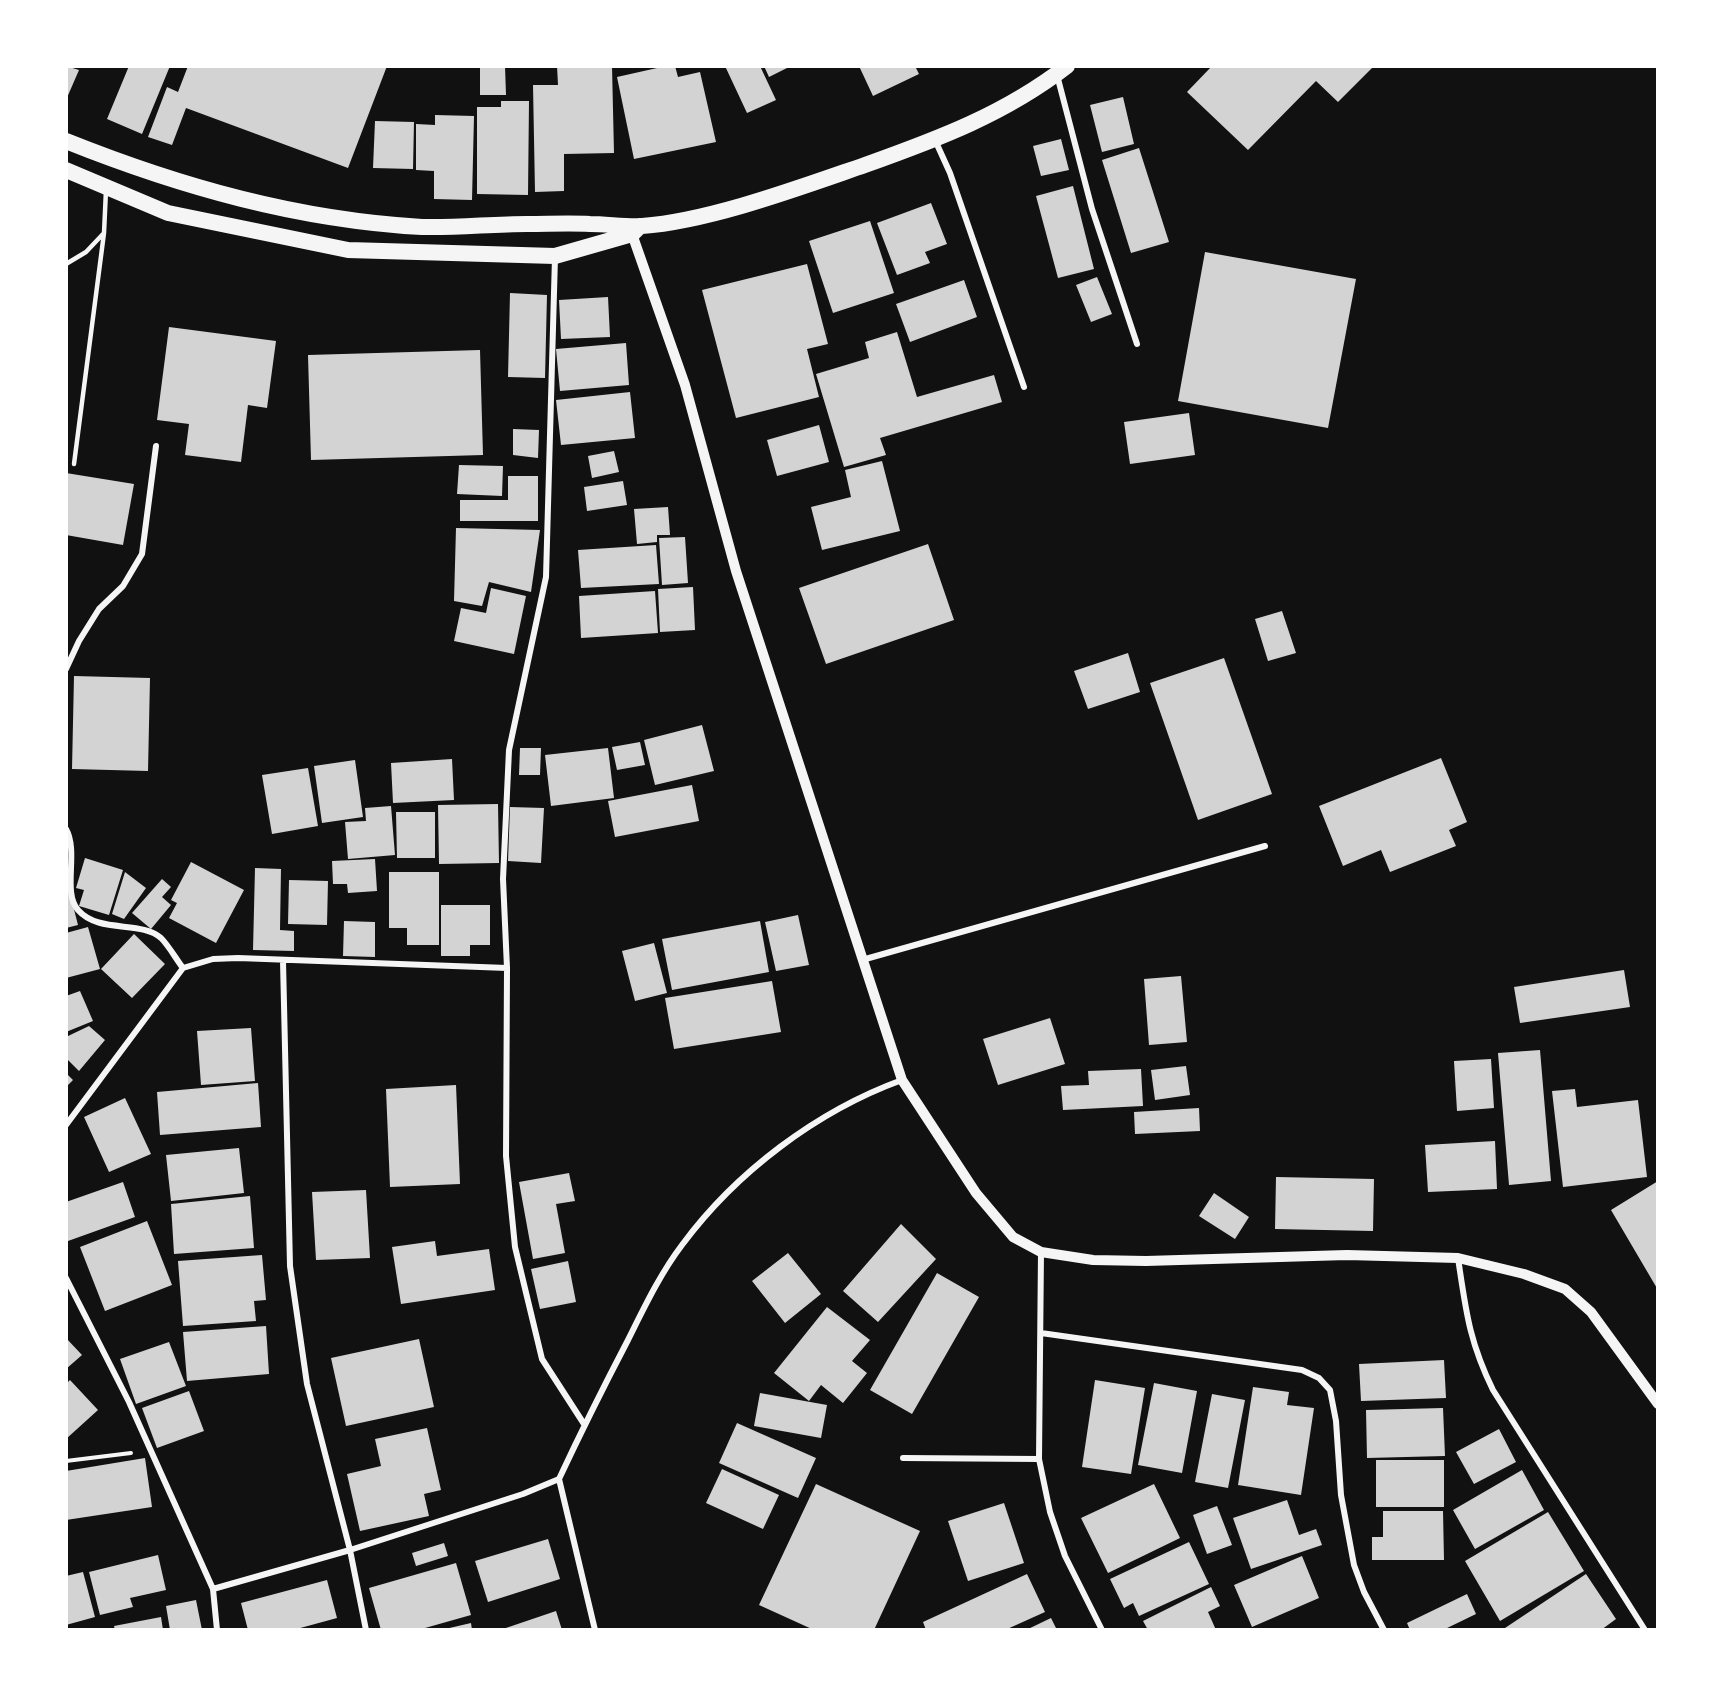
<!DOCTYPE html>
<style>
body{margin:0}
#map{position:relative;width:1724px;height:1696px;overflow:hidden;background:#111;font-family:Overpass,sans-serif}
canvas{display:block}
.frame{position:absolute;inset:0;border:68px solid #fff;pointer-events:none}
</style>
<div id="map">
<canvas width="1724" height="1696"></canvas>
<div class="frame"></div>
</div>
<script>
const context = document.querySelector('canvas').getContext('2d');
context.lineJoin = 'round';
function fillPath(path, color) {
  context.fillStyle = color;
  context.fill(path, 'evenodd');
}
function trace(path, color, width, dash) {
  context.strokeStyle = color;
  context.lineWidth = width;
  context.lineCap = dash ? 'butt' : 'round';
  context.setLineDash(dash || []);
  context.stroke(path);
}
fillPath(new Path2D(`
 M66,66l13,4 -13,30z
 M129,66h41l-28,68 -35,-15z
 M188,66h199l-39,102 -162,-60 -14,37 -24,-8 19,-50 11,5z
 M480,66h25l1,29h-26z
 M557,66h55l2,87 -50,1v37l-29,1 -2,-107h25z
 M666,66h9l3,11 22,-5 16,70 -82,17 -17,-82z
 M725,66h35l16,34 -29,13z
 M764,66h27l-22,11z
 M859,66h56l4,8 -46,22z
 M1212,66h159l2,1 -35,35 -22,-21 -68,69 -61,-58z
 M1123,97l11,47 -32,8 -12,-47z
 M501,101h28l-1,94 -51,-1v-87h24z
 M435,115l39,1 -2,84 -38,-1v-28l-18,-1v-46l19,1z
 M375,121l39,1 -1,47 -40,-1z
 M1061,139l8,31 -28,6 -8,-30z
 M1139,148l30,94 -38,11 -29,-93z
 M1073,186l21,83 -36,9 -22,-82z
 M931,203l16,41 -22,8 5,11 -33,12 -20,-52z
 M870,221l24,72 -61,20 -24,-72z
 M1205,252l151,27 -28,149 -150,-27z
 M807,264l21,80 -21,5 12,48 -83,21 -34,-128z
 M1097,277l15,37 -21,8 -15,-37z
 M964,280l13,37 -67,25 -14,-38z
 M510,293l37,2 -2,83 -37,-1z
 M608,297l2,40 -49,2 -2,-39z
 M169,327l107,14 -9,67 -19,-3 -7,57 -56,-7 4,-31 -32,-4z
 M897,332l20,65 77,-22 8,27 -122,36 6,17 -42,12 -28,-93 53,-16 -4,-16z
 M626,343l3,42 -69,6 -4,-42z
 M480,350l3,105 -172,5 -3,-105z
 M630,392l5,46 -74,7 -5,-45z
 M1189,413l6,42 -65,9 -6,-42z
 M819,425l10,37 -52,14 -10,-36z
 M513,429l26,1 -1,28 -25,-3z
 M614,451l5,21 -27,6 -4,-22z
 M882,461l18,70 -78,19 -11,-43 40,-10 -6,-27z
 M459,465l44,1 -1,30 -45,-2z
 M66,473l68,11 -11,61 -57,-10z
 M508,476h30v45h-78v-21h48z
 M623,481l4,24 -40,6 -3,-24z
 M668,507l2,28h-13v7l-20,2 -3,-35z
 M456,528l84,2 -9,62 -42,-10 -7,24 -28,-5z
 M685,537l3,46 -26,2 -3,-47z
 M928,544l26,76 -128,44 -27,-76z
 M656,545l3,39 -78,4 -3,-38z
 M693,587l2,43 -35,2 -2,-43z
 M491,588l35,8 -12,58 -60,-13 7,-33 25,5z
 M655,591l3,42 -77,5 -2,-42z
 M1282,611l14,42 -28,8 -13,-42z
 M1128,653l12,39 -52,17 -14,-38z
 M1224,658l48,136 -74,26 -48,-137z
 M74,676l76,2 -2,93 -76,-2z
 M702,725l12,46 -59,14 -11,-45z
 M640,742l5,23 -28,5 -5,-23z
 M520,748h21l-1,27h-21z
 M608,748l6,50 -63,8 -6,-51z
 M1441,758l26,64 -18,8 7,16 -66,26 -9,-22 -38,16 -24,-60z
 M452,759l2,41 -61,3 -2,-40z
 M355,760l8,57 -41,6 -8,-57z
 M308,768l10,58 -46,8 -10,-59z
 M692,785l7,36 -84,16 -7,-36z
 M498,804l1,59 -60,1 -1,-59z
 M391,806l4,49 -47,4 -3,-37 21,-1 -1,-13z
 M510,807l34,1 -3,55 -33,-2z
 M396,812h39v46h-38z
 M85,858l38,12 -14,45 -30,-9 5,-16 -8,-2z
 M375,859l2,32 -29,2 -1,-9h-14l-1,-23z
 M191,862l53,28 -28,53 -47,-25 8,-15 -6,-3z
 M255,868l26,1 -1,61 14,1v20l-41,-1z
 M125,872l21,16 -22,31 -12,-5z
 M389,872h50v73h-32v-17h-18z
 M162,879l9,8 -9,10 9,8 -20,24 -19,-16z
 M289,880l39,1 -1,44 -39,-1z
 M66,890h3l9,35 -12,3z
 M441,905h49v40h-20v11h-29z
 M798,915l11,50 -33,6 -11,-49z
 M344,921l31,1v35l-32,-1z
 M760,921l9,51 -97,18 -10,-51z
 M88,927l12,42 -34,9v-45z
 M134,934l31,30 -33,34 -31,-29z
 M654,943l13,50 -32,8 -13,-50z
 M1624,970l6,37 -110,16 -6,-36z
 M1181,976l6,66 -38,3 -5,-66z
 M772,981l9,51 -107,17 -9,-51z
 M80,991l13,30 -27,11v-36z
 M1050,1018l15,46 -67,21 -15,-46z
 M89,1026l16,14 -26,31 -13,-13v-21z
 M251,1028l4,53 -54,4 -4,-54z
 M1540,1050l11,131 -42,4 -11,-132z
 M1491,1059l3,49 -37,3 -3,-50z
 M1186,1066l4,29 -35,5 -4,-30z
 M1141,1069l2,37 -80,4 -2,-24 28,-1 -1,-14z
 M66,1073l7,7 -7,7z
 M258,1083l3,44 -101,8 -3,-43z
 M456,1085l4,99 -70,3 -4,-98z
 M1575,1089l2,18 61,-7 9,77 -84,10 -11,-96z
 M125,1098l26,56 -42,18 -25,-55z
 M1199,1108l1,23 -65,3 -1,-22z
 M1495,1141l2,48 -69,3 -3,-47z
 M239,1148l5,45 -73,8 -5,-46z
 M569,1173l6,28 -19,3 9,49 -32,6 -14,-77z
 M1276,1177l98,2 -1,52 -98,-2z
 M1658,1181v109l-47,-80z
 M123,1182l12,35 -67,24 -2,-39z
 M366,1190l4,68 -54,2 -4,-68z
 M1214,1193l35,24 -14,22 -36,-23z
 M250,1196l4,52 -80,6 -3,-50z
 M147,1221l25,64 -67,26 -25,-64z
 M901,1224l35,35 -58,63 -35,-31z
 M435,1241l2,15 52,-7 6,41 -94,14 -9,-57z
 M788,1253l33,41 -36,29 -33,-42z
 M262,1255l4,45 -12,1 2,20 -73,5 -5,-65z
 M568,1261l8,41 -36,7 -9,-40z
 M937,1273l42,24 -67,117 -42,-24z
 M827,1307l43,33 -18,21 15,12 -24,30 -22,-18 -12,16 -35,-28z
 M266,1326l3,48 -82,7 -4,-49z
 M66,1338l16,17 -16,14z
 M419,1339l15,68 -88,19 -15,-68z
 M169,1342l17,44 -50,18 -16,-45z
 M1444,1360l2,38 -85,3 -2,-37z
 M70,1380l28,30 -32,29v-55z
 M1095,1380l50,8 -14,86 -49,-7z
 M1154,1383l43,8 -15,82 -44,-8z
 M1253,1387l36,5 -2,13 27,3 -13,87 -63,-10z
 M189,1391l15,40 -47,17 -15,-40z
 M760,1393l67,12 -6,33 -67,-12z
 M1212,1394l33,6 -17,88 -33,-6z
 M1443,1408l2,48 -78,2 -1,-48z
 M737,1423l79,35 -18,40 -79,-35z
 M427,1428l14,62 -17,4 5,22 -69,15 -13,-57 34,-8 -6,-27z
 M1499,1429l17,33 -42,22 -18,-32z
 M145,1458l7,49 -86,13v-49z
 M1376,1460h68v47h-68z
 M722,1469l57,26 -16,34 -57,-26z
 M1522,1470l22,40 -69,39 -22,-39z
 M816,1484l104,47 -46,99h-60l-55,-25z
 M1154,1484l26,54 -72,35 -27,-55z
 M1287,1500l12,35 17,-6 6,16 -71,24 -18,-51z
 M1004,1503l20,60 -56,18 -20,-60z
 M1217,1506l15,39 -25,9 -14,-39z
 M1383,1511h60l1,49h-72v-23h11z
 M1548,1512l36,59 -84,50 -35,-60z
 M548,1539l12,40 -72,23 -13,-41z
 M1189,1542l20,42 -70,32 -6,-13 -9,5 -14,-29z
 M444,1543l4,13 -32,10 -4,-13z
 M158,1555l8,35 -36,8 3,9 -33,8 -11,-43z
 M1302,1556l17,42 -67,29 -18,-42z
 M456,1563l15,52 -53,15h-37l-12,-42z
 M83,1572l12,45 -29,8v-49z
 M1027,1574l18,38 -40,18h-79l-3,-8z
 M1586,1574l30,45 -15,11h-94l-2,-2z
 M327,1580l10,38 -44,12h-45l-7,-27z
 M1211,1587l9,19 -12,6 8,18h-68l-5,-9z
 M1467,1594l9,20 -33,16h-33l-3,-7z
 M196,1600l6,30h-32l-4,-24z
 M556,1611l6,19h-62z
 M161,1617l2,13h-48l-1,-4z
 M1051,1618l6,12h-31z
 M471,1623l1,7h-27v-1z`), '#d3d3d3');
trace(new Path2D(`
 M66,1461l65,-8`), '#f5f5f5', 4);
trace(new Path2D(`
 M66,264l20,-12 18,-19 2,-43
 M74,464l30,-231`), '#f5f5f5', 4.5);
trace(new Path2D(`
 M1057,75l35,134 45,135
 M935,140l15,33 74,214
 M555,257l-9,320 -37,173 -6,129 4,89 -1,188 9,91 27,112 42,65
 M66,669l13,-28 20,-32 24,-23 19,-32 14,-108
 M66,829c13,23 -4,63 12,81 21,24 63,10 83,28 8,8 15,21 22,30
 M862,960l403,-114
 M66,1125l117,-157 30,-9 25,-1 269,10
 M1041,1252l-2,207 11,53 15,44 37,74
 M1458,1258c8,53 11,83 35,132l152,240
 M66,1278l63,124 84,187 137,-39 -43,-166 -17,-118 -7,-305
 M1041,1333l261,37 17,8 11,12 6,31 5,74 13,70 10,27 20,38
 M903,1458l136,1
 M559,1479l36,151
 M213,1589l4,41
 M366,1630l-16,-80 173,-56 36,-15c22,-47 45,-93 69,-139 16,-32 32,-66 54,-95 54,-73 135,-134 220,-165`), '#f5f5f5', 6);
trace(new Path2D(`
 M632,234l53,151 51,186 166,509 74,113 37,44 28,15 52,8 53,1 201,-6 111,3 66,16 41,15 26,23 67,92`), '#f5f5f5', 10);
trace(new Path2D(`
 M66,141c115,46 232,79 356,86 35,1 70,-3 105,-3 21,0 42,-1 63,0 17,0 36,3 52,2 68,-5 159,-39 223,-61 73,-26 140,-51 202,-99
 M66,170l102,43 180,37 207,6 77,-22 8,-8`), '#f5f5f5', 16);
</script>
